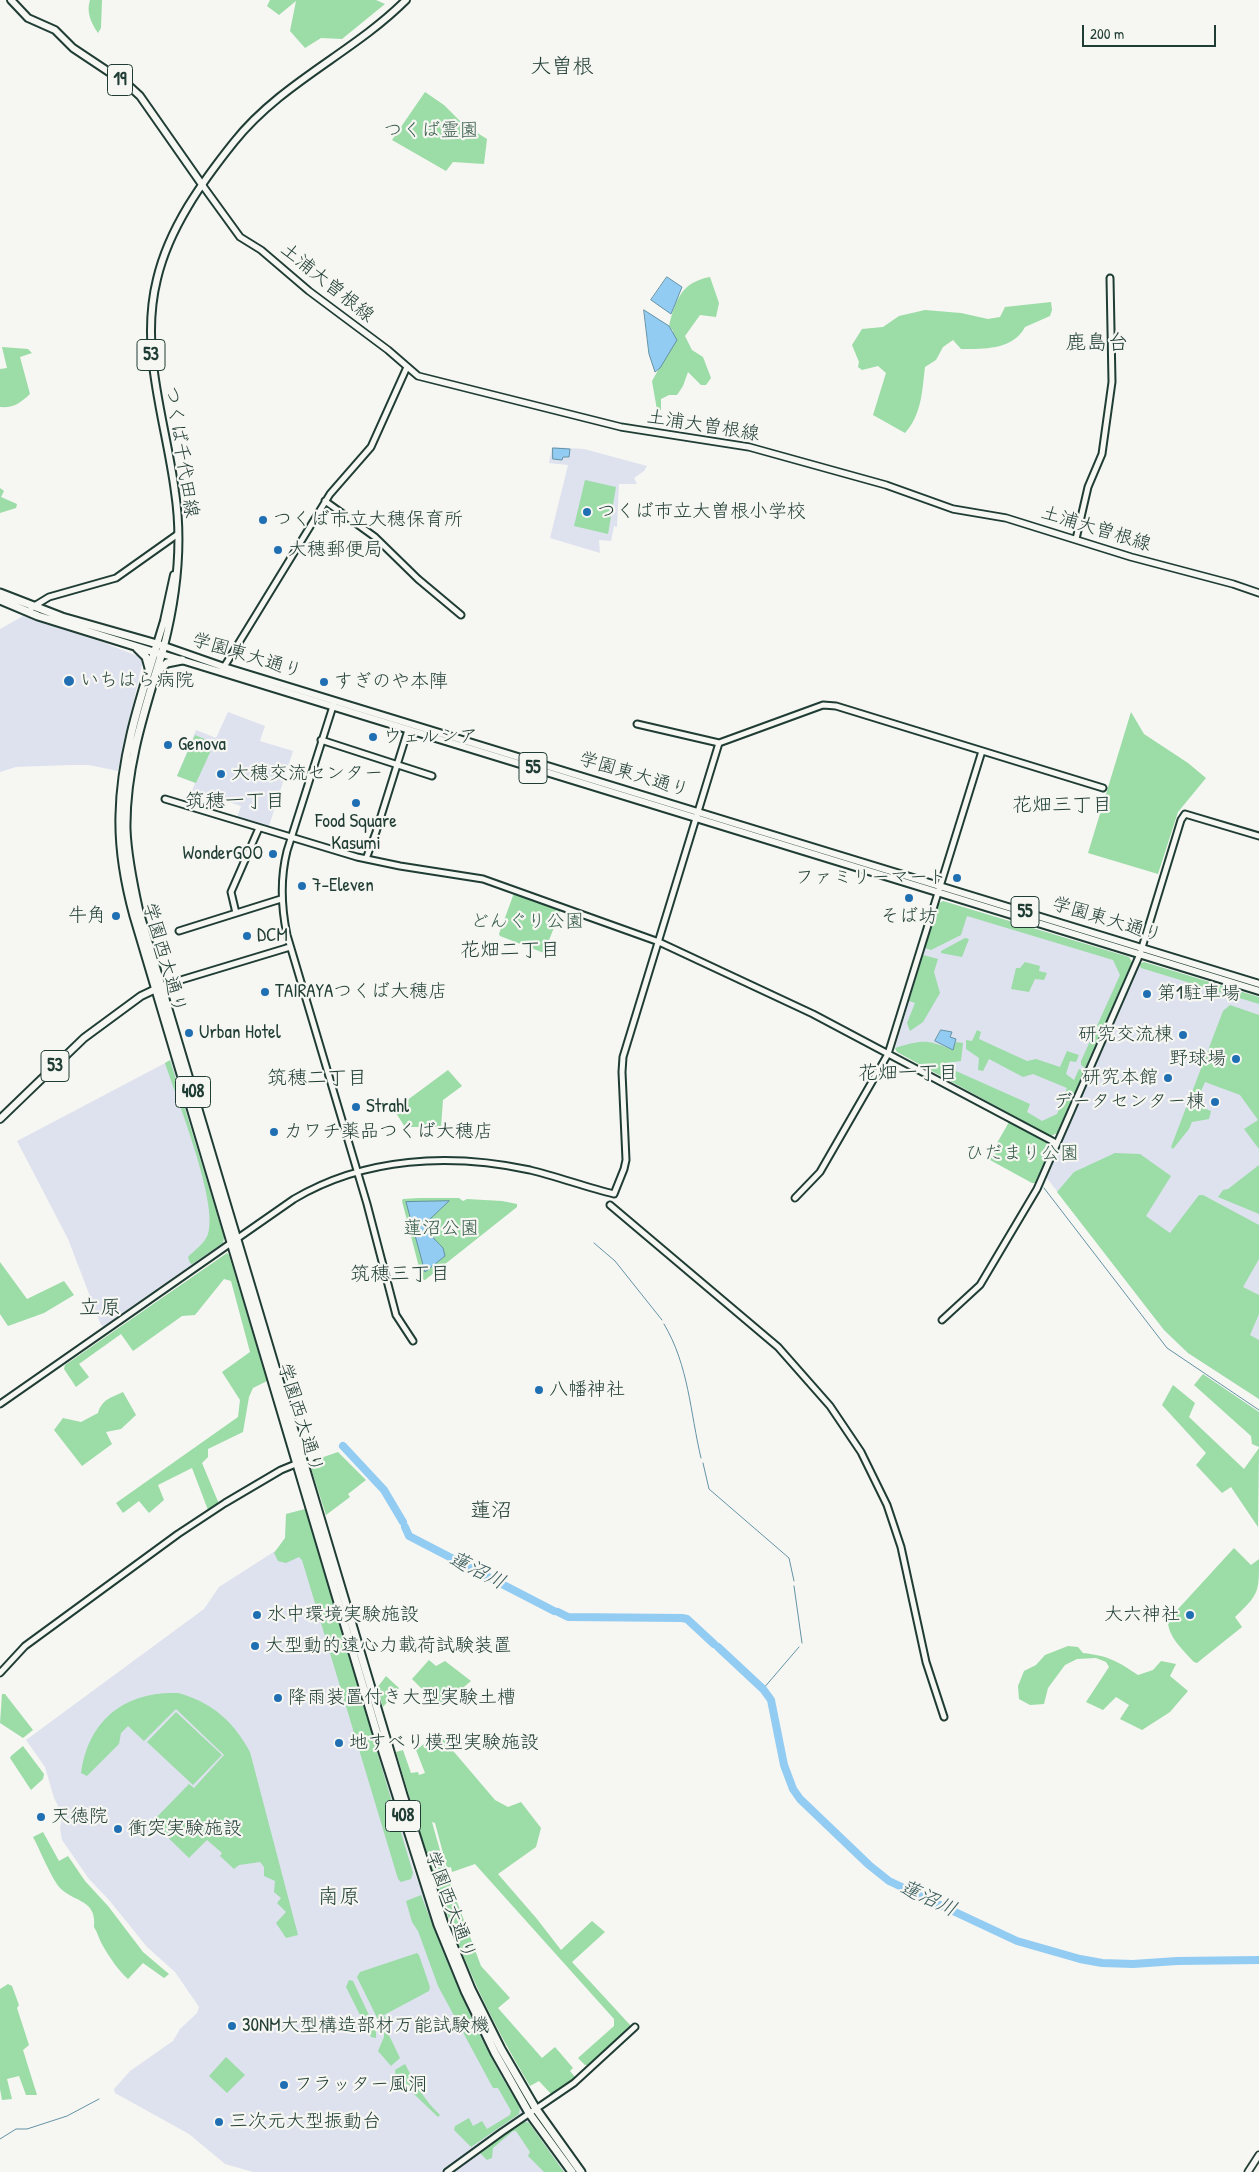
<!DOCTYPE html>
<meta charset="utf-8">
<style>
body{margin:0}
#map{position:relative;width:1259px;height:2172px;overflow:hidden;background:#f6f6f2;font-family:"Patrick Hand",sans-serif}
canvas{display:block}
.scale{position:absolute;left:1082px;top:25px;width:134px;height:22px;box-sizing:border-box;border:2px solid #1f3d34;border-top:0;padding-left:6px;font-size:15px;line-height:18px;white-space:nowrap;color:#1f3d34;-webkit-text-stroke:4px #f6f6f2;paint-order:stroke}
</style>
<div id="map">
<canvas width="1259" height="2172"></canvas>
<div class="scale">200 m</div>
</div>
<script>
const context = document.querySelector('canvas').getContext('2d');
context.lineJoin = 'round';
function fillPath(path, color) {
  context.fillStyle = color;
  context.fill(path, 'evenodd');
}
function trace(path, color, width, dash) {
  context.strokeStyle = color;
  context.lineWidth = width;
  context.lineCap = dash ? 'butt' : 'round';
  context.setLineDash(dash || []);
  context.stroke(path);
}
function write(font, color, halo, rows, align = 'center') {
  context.font = font + ' "Patrick Hand","Klee One",sans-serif';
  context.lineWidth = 4.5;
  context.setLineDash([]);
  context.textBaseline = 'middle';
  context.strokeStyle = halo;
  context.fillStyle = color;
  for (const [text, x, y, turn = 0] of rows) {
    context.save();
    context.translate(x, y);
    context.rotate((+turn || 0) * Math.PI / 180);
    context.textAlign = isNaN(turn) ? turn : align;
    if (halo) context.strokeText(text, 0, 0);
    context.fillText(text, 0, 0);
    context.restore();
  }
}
fillPath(new Path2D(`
 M552,447l32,2 63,17 -3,5 -10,7 3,6h-18l-2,43 -3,-1 -3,15 -12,-1 1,13 -50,-15 18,-73 -19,-2z
 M23,616l64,20 53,21 3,3 -25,111 -29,-6h-19l-54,2 -16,5v-143z
 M228,712l37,14 -5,15 33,10 -25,78 -31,-11 4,-12 -49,-15 3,-8 -18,-7 19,-46 20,8z
 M943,901l186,56 3,5 -75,171 -6,3 -154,-84 -2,-4 43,-144z
 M1144,962l115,35v402l-71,-46 -24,-23 -118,-153v-4l93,-209z
 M171,1060l53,178 -1,5 -119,83 -3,-1 -33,-86 -51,-98z
 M311,1528l103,343 45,120 51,99 19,32 36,50h-312l-28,-8 -36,-30 -74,-41 -1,-4 16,-18 43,-30 7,-12 17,-16 2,-6 -24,-35 -28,-25 -38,-47 -20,-21 -27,-39 -2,-11 2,-15 -8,-16 -9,-31 -19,-27 178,-131 15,-22z`), '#dee2ee');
fillPath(new Path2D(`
 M90,0h12l-1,28 -3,5c-7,-10 -12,-21 -8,-33z
 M270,0h106l9,4 -43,35 -21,-1 -16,10 -15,-17 6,-30 -17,14 -12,-9z
 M425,92l19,13 19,19 24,15 -3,25 -31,-2 -7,9 -54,-31z
 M710,277l9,26 -3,14 -16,-2 -15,21 7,14 11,7 8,21 -5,7h-5l-13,-13 -5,14 -6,9h-8l-8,4v11h-4l-5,-29 14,-25 7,-25 -4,-5c6,-26 13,-44 41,-49z
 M1051,302l1,8 -2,6 -25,11c-12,23 -41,22 -64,22l-8,-9 -10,7 -7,13 -11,7c-3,24 -3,47 -20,66l-32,-18 13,-42 -8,-7 -16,4 -4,-3 1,-5 -7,-17 10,-16 21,-2 16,-11 26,-6 36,3 27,6 12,-2 5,-10z
 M2,347l26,2 4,4 -12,4 10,37c-10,9 -16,14 -30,13v-38l7,-1z
 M585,480l31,7 -8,47 -34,-8z
 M0,488l4,3 -3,6 16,7 -1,4 -16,5z
 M1131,712l13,22 44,29 18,15 -28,34 -20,62 -70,-21z
 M195,735l17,7 1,4 -17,37 -19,-7z
 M514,893l45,17 1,2 -16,41 -44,-17 -1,-2z
 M943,901l186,56 3,5 -47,106 -4,-3v-4l39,-86 -7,-15 -146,-44 -6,19 -30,15 -6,-2 13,-44z
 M965,938l4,1 -7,18 -21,-4v-2z
 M923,955l15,4 -4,13 6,21 -17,29 -13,9 -3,-8 8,-20 -6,-2z
 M1025,962l15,4 -1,5 8,2 -3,7 -9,-1 -6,13 -18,-3 5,-21h4z
 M1144,962l115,35v7l-118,-36 -2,-4z
 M1230,1005l29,10v134l-15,-20 14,-9 -18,-25 -35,-13 -10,23 16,6 -2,8 -17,3 -3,7 -16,20 -2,-2 52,-136z
 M977,1030l4,2 -2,7 48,22 9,-2 24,8 7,-16 12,4 -3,7 -6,-1 -4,13 8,6 5,-11 5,2 -27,62 -6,3 -154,-84 -2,-4c28,-8 30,-9 58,2l3,-8 7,1 -2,18 -14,2v4l83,37 -3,8 15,9 15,-7 10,-26 -34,-14 -10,3 -34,-18 -6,12 -5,-1 1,-12 -13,-9v-9l6,1z
 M170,1060l54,177 -1,6 -31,21 -2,-1 -2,-6c7,-7 17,-14 20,-23 11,-31 -32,-137 -43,-171z
 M448,1070l14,16 -19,14 -2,27h-36l-11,-17z
 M1009,1122l38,21 3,6 -15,34h-3l-42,-23 -1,-3z
 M1115,1153l25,1 31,22 -25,40 24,17 29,-38h4l56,30v34l-16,28 16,8v19l-9,21 9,5v59l-71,-46 -24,-23 -107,-138 17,-20z
 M1259,1165v49l-41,-17 5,-7 5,-1z
 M419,1198h40l4,3 4,-2 35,2 15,3v3l-92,73 -3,-1 -20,-78 1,-2z
 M227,1253l2,2 38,126 -14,7 -4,9 -6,35 -35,17v8l-6,6 17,41 -11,6 -16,-42 -34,17 6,15 -15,13 -10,-12 -16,12 -7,-10 122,-86 2,-17 -18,-28 28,-20 -19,-71 -7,-2 -29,36 -13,1 -49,35 -12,-17 -42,30 10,13 -13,10 -12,-18 1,-4z
 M0,1262l27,37 37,-18 10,14 -30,18 -36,13 -8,-12z
 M1203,1374l56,38v35l-7,-3 -1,-8 -57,-51z
 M1173,1385l22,18 -6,14 55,52 15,-21 -1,79 -27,-40 -9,6 -26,-28 10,-12 -44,-48z
 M123,1392l13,23 -15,14 -15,3 6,12 -30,22 -28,-36 9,-12 18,4 17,-9c4,-14 13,-15 25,-21z
 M338,1452l28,28 -18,14 2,3 -24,18 -17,-53z
 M305,1509l108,364 -2,6 -10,3 -3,-3 -96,-319 -3,-3 -13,6 -8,-2 -4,-8 11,-15 1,-24z
 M1234,1548l17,17 8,-6c0,34 0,35 -24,58l7,10 -45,36 -3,-1c-10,-11 -27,-26 -26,-42z
 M1068,1646l10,1 5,6c26,3 34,8 55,22l15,-5 8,-9 15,3 -6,12 18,15 -18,21 -28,18 -22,-11 9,-14 -13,-8 -13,13 -17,-8 23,-35 -3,-5 -10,-4 -19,1 -12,6 -17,23 -4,16 -14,1 -11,-6 -1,-13 6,-15 12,-6 9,-10z
 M429,1660l7,6 9,-5 26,20 -31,26 -28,-28z
 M386,1676l13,12 -16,19 -6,-19z
 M178,1693c34,9 56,29 72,59l48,183 -12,3 -10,-15 10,-11 -9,-9 4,-5 -7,-6 1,-11 -11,-5v-9l-4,-5 -21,3 -5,4 -14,-13 2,-3 -15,-13 -18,18 -37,-36 37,-38 5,4 30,-33 -48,-46 -32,32 -16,-15 -7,7 -2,11 -32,32 -6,-3c7,-53 44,-82 97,-80z
 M2,1694h3l28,36 -10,8 -23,-15z
 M176,1712l46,43 -29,30 -46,-43z
 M443,1739l52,61 13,7 13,-5 20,26 -5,19 -38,27 39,45 24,31 31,-29 13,11 -33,30 59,64 -42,39h-4l-7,-7 36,-32v-7l-139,-155 -23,8 -1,-5 -4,1 -12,-45 -3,-1 13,46 -13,4 -36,-120 7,-2 8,23 7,-1 1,3 6,-2 -9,-23 12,-9z
 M23,1746l21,28 -1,5 -12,11 -21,-32 1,-2z
 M43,1832l16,29 9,-5 17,25 23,25 35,46 26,22 -5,4 -21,-15 -15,16c-10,-9 -18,-21 -25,-33 -4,-6 -5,-13 -9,-19 3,-27 -19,-25 -33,-38 -9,-9 -21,-39 -28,-52z
 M447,1875l34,91 29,32 -12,10 44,50 13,-11 18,21 -3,3 5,6 -1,2 -22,16 -13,-14 -9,5c-39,-65 -72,-133 -94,-206z
 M421,1895c28,74 56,144 99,212l-1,7 -48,33 -17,-17 1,-4 14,-8 4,8 9,-5 5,8 23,-14 1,-4 -13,-23h-5l-55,-102 -20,-55 -6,-9 -6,-21z
 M417,1953l2,2 11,32 -1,4 -45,24 6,12 -4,2 14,29 -9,8 -13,-15 6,-14v-5l-27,-55 3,-5z
 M349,1980l4,1 23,49v8l-5,-1 -25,-50z
 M8,1984l4,2 7,19 -2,3 12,37 -6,5 14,45h-11l-7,-19 -12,3 5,20 -10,1 -2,-11v-100z
 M226,2057l19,18 -18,18 -18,-17z
 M405,2064c10,19 19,36 35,51l-2,2 -42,-40 -1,-7z
 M522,2121l7,2 35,49h-20l-16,-16 2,-4 -14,-21h-3l-20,17 -1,10 -5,2 -7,-7z`), '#9bdca7');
const water = new Path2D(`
 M667,277l15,10 -11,27 -20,-14z
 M644,310l25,16 8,14 -17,28 -5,4 -6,-18z
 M553,448l17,1 -1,8h-6l-1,3 -9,-1z
 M941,1030l11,2 -2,5 6,2 -3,11 -18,-9z
 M449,1201l-20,19c-2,15 5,18 14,28l2,8 -20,16 -19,-70z`);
fillPath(water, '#92ccf2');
trace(water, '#6493a6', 1);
trace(new Path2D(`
 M1044,1188l123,160 92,62
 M594,1243l21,18 47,59
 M664,1324c25,42 26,88 37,134
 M703,1463l6,26 80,69 5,23
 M794,1586l8,57
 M763,1689l36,-42
 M0,2139l16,-10h11l40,-13 32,-17`), '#6493a6', 1);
trace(new Path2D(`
 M343,1446l41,44 19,32
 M405,1527l4,9 145,75
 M558,1612l10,5 114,1 5,1 27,25
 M718,1647l45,42 8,11 13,65 9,24 7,10 69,66 20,16 128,60 63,18 22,4 31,1 44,-3 82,-1`), '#92ccf2', 8);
const tertiary = new Path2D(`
 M325,501l50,36 43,42 43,36
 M1076,539l12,-52 14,-33 10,-72 -2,-104
 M31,608l18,-11 67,-19 62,-44
 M224,667l106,-173 41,-47 36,-80
 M334,703l-47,148c-7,28 -6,55 0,84l80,269 29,111 17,26
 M637,724l82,19 104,-38 13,1 267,82
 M321,740l111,36
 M165,799l192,58 43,9 83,13 176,63 154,72 243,129
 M366,859l10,-27 32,-102
 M236,913l-5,-21 28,-64
 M179,931l102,-32
 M161,986l129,-39
 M795,1198l25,-26 68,-118 94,-303
 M610,1205l168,142 52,59 31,46 26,53 14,42 25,115 18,55
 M942,1320l38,-35 57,-96 103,-235 41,-134 4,-6 74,22
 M0,1404l294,-205c71,-42 156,-46 236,-29 28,7 56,17 84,24l10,-25 2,-9 -4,-88 1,-15 96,-314
 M0,1673l25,-27 153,-112 47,-31 56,-33 17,-7
 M447,2172l55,-40 72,-49 61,-56`);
const secondary = new Path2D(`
 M203,186l37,51 21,13 48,41 79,59 30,26 203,51 128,20 137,38 67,24 53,9 125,39 102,27 26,9
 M1248,2172l11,-17`);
const primary = new Path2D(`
 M11,0l17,18 27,12 18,18 54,36 13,12 63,90
 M406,0c-53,53 -124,82 -172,142 -32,40 -65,86 -77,137 -18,72 9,142 18,213 8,53 2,103 -11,154l60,21 1035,317
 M157,644l7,-23 10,-46
 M162,654l1097,337
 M0,1119l84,-81 57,-42 19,-9`);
const trunk = new Path2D(`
 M0,593l62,24 102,29c-18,60 -39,120 -38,183 1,28 7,56 13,83l264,883 40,126 28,68 30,60 35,60 45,63
 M0,600l38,16 119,37
 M157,644c-17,55 -36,112 -37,171 -1,34 5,68 14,101l242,814 62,195 27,66 30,62 34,60 43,59
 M137,648l9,9 3,11
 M158,671l9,-8 15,-3`);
trace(tertiary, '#1f3d34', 9);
trace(secondary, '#1f3d34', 9);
trace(primary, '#1f3d34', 10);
trace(trunk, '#1f3d34', 11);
trace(tertiary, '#f6f6f2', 5);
trace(secondary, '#f6f6f2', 5.5);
trace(primary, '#f6f6f2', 6);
trace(trunk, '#f6f6f2', 7);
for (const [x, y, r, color] of [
 [587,512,5,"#1f6fb2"],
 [263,520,5,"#1f6fb2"],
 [278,550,5,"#1f6fb2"],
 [69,681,6,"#1f6fb2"],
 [324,682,5,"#1f6fb2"],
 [373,737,5,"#1f6fb2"],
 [168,745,5,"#1f6fb2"],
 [221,774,5,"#1f6fb2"],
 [356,803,5,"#1f6fb2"],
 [273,854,5,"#1f6fb2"],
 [957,878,5,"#1f6fb2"],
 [302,886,5,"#1f6fb2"],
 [909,898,5,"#1f6fb2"],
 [116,916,5,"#1f6fb2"],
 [247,936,5,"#1f6fb2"],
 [265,992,5,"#1f6fb2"],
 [1147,994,5,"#1f6fb2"],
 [189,1033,5,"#1f6fb2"],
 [1183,1035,5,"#1f6fb2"],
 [1236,1059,5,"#1f6fb2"],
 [1168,1078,5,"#1f6fb2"],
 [1215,1102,5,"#1f6fb2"],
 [356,1107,5,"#1f6fb2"],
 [274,1132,5,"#1f6fb2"],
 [539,1390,5,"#1f6fb2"],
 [257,1615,5,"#1f6fb2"],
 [1190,1615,5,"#1f6fb2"],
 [255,1646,5,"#1f6fb2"],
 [278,1698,5,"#1f6fb2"],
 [339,1743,5,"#1f6fb2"],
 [41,1817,5,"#1f6fb2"],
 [118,1829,5,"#1f6fb2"],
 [232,2026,5,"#1f6fb2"],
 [284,2085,5,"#1f6fb2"],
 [219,2122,5,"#1f6fb2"]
]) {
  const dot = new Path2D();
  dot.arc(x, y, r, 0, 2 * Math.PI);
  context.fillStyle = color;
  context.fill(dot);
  trace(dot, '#f6f6f2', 2);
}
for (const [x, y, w] of [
 [120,80,25],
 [151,355,28],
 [533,768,28],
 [1025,912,28],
 [55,1066,28],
 [193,1092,35],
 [403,1816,35]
]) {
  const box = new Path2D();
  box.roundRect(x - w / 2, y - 15.5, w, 31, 4);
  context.fillStyle = '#f6f6f2';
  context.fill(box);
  trace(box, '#1f3d34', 1);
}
write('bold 18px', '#1f3d34', null, [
 ["19",120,80],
 ["53",151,355],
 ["55",533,768],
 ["55",1025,912],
 ["53",55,1066],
 ["408",193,1092],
 ["408",403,1816]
]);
write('19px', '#385d4b', '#f6f6f2', [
 ["つくば霊園",431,131],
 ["どんぐり公園",527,922],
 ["ひだまり公園",1022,1154],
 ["蓮沼公園",441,1229]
]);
write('19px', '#1f3d34', '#f6f6f2', [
 ["土浦大曽根線",327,283,39],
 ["土浦大曽根線",703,426,9],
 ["つくば千代田線",181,452,81],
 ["土浦大曽根線",1096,529,17],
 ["学園東大通り",247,656,17],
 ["学園東大通り",634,775,17],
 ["学園東大通り",1107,920,17],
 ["学園西大通り",164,958,74],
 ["学園西大通り",300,1418,73],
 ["学園西大通り",450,1905,70]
]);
write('19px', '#1f3d34', '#f6f6f2', [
 ["つくば市立大曽根小学校",597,512],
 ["つくば市立大穂保育所",273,520],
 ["大穂郵便局",288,550],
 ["いちはら病院",80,681],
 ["すぎのや本陣",334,682],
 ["ウェルシア",383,737],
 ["Genova",178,745],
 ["大穂交流センター",231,774],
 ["Food Square",356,822,"center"],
 ["Kasumi",356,844,"center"],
 ["WonderGOO",263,854,"right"],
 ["ファミリーマート",947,878,"right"],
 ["7-Eleven",312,886],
 ["牛角",106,916,"right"],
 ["そば坊",909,917,"center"],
 ["DCM",257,936],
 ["TAIRAYAつくば大穂店",275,992],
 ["第1駐車場",1157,994],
 ["Urban Hotel",199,1033],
 ["研究交流棟",1173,1035,"right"],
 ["野球場",1226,1059,"right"],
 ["研究本館",1158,1078,"right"],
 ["データセンター棟",1205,1102,"right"],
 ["Strahl",366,1107],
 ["カワチ薬品つくば大穂店",284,1132],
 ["八幡神社",549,1390],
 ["水中環境実験施設",267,1615],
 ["大六神社",1180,1615,"right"],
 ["大型動的遠心力載荷試験装置",265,1646],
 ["降雨装置付き大型実験土槽",288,1698],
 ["地すべり模型実験施設",349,1743],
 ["天徳院",51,1817],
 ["衝突実験施設",128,1829],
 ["30NM大型構造部材万能試験機",242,2026],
 ["フラッター風洞",294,2085],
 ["三次元大型振動台",229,2122]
], 'left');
write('20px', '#1f3d34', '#f6f6f2', [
 ["筑穂一丁目",235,802],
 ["花畑三丁目",1062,806],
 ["花畑二丁目",510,951],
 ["花畑一丁目",908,1074],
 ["筑穂二丁目",317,1079],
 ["筑穂三丁目",400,1275]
]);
write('italic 20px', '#365a5a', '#f6f6f2', [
 ["蓮沼川",477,1571,27],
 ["蓮沼川",928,1899,25]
]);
write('21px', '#1f3d34', '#f6f6f2', [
 ["大曽根",562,67],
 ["鹿島台",1097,343],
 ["立原",100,1308],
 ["蓮沼",491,1511],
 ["南原",339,1897]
]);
</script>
